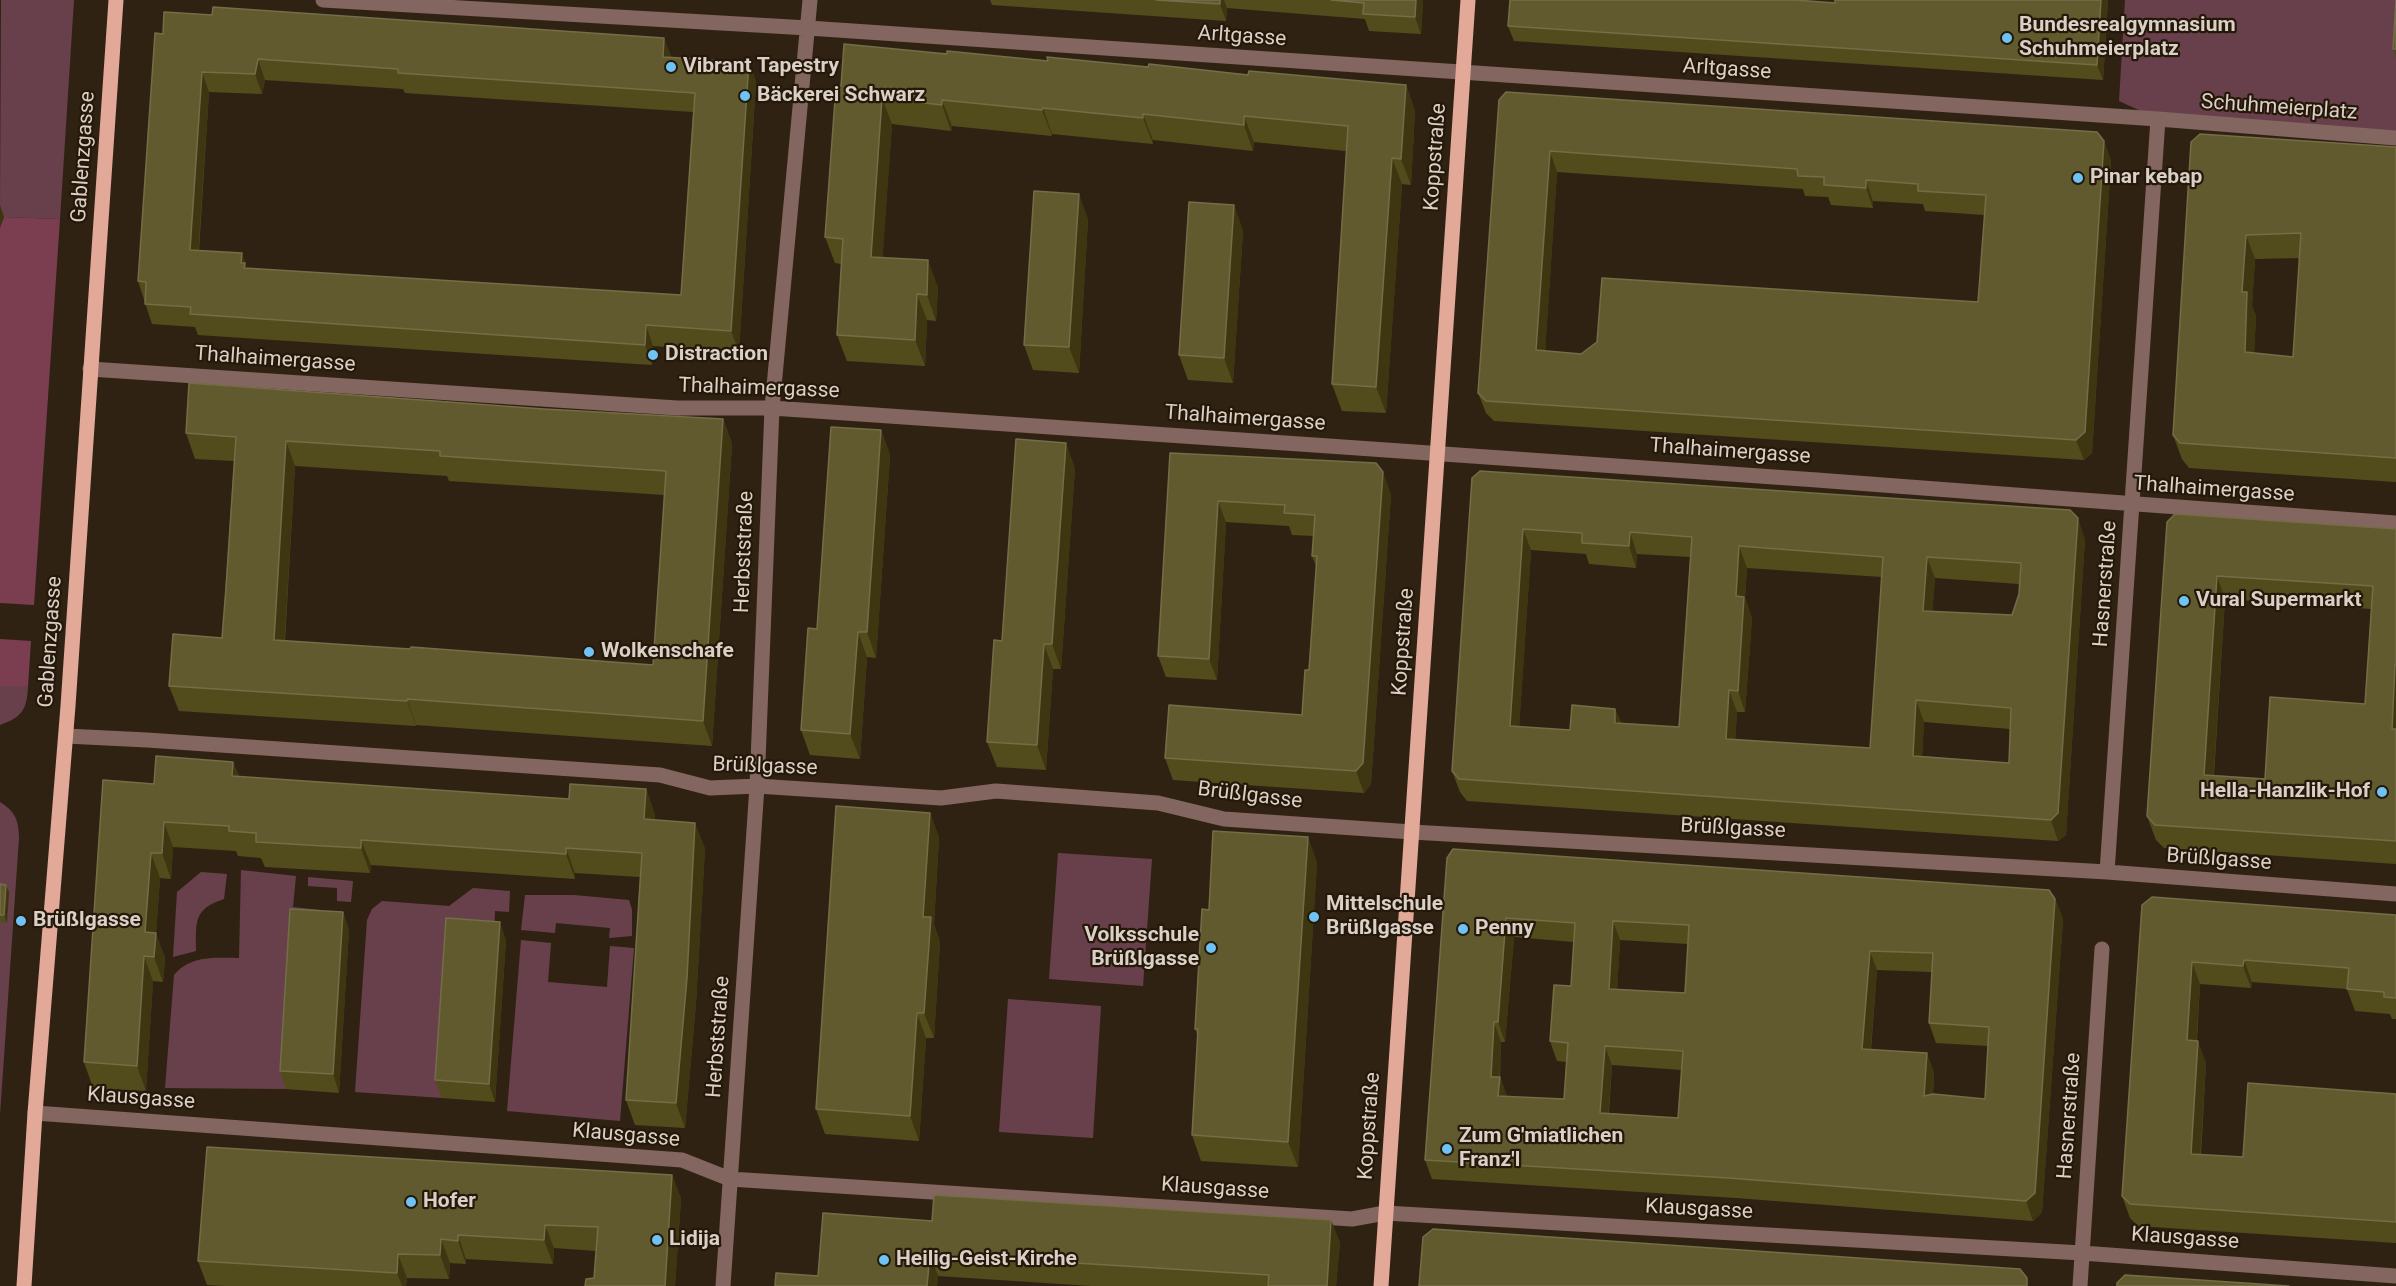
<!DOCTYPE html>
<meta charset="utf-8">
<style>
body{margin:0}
canvas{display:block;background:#302213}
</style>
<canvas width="2396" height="1286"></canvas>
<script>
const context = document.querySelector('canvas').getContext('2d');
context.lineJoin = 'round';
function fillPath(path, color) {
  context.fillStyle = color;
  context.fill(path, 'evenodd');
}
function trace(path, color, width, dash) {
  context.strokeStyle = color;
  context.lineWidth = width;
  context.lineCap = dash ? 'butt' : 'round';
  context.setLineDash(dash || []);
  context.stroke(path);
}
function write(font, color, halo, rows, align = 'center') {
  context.font = font + ' Roboto,sans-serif';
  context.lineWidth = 4.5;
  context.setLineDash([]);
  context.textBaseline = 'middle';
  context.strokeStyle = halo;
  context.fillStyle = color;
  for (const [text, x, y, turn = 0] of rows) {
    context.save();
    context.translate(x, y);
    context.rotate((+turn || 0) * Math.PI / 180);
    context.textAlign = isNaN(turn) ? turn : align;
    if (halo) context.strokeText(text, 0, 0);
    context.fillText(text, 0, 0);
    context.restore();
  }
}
fillPath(new Path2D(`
 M1,0h73l-14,219 -56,-2 -4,-10z
 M2125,0h271v138l-238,-19 -39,-18z
 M0,686h28c-1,24 -6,31 -28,39z
 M0,802c15,9 19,19 19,36l-19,277z
 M1058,853l94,6 -9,127 -94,-7z
 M241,870l55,6 -3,31 28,3 -1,14 -29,91 -5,74 -121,-1 9,-113c17,-20 41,-17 65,-17z
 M201,872l26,2 -3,25c-31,10 -28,23 -28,52l-23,6 4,-65z
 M308,877l45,4 -2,21 -14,-1v-13l-29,-2z
 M473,888l37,3 -1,21 -14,-1 -1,24 -52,163 -87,-6 12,-172 5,-11 10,-8 67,5z
 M525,895h49l55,5 3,10v26l-23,2 1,-10 -54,-5 -1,10 -34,-3z
 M521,940l30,3 -3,39 59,5 3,-41 24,2 -14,173 -113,-10z
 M1008,999l93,7 -8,132 -94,-6z`), '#68404b');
fillPath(new Path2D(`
 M4,217l56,2 -26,386 -34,-2v-376z
 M0,639l31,2 -3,45h-28z`), '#7a3e50');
trace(new Path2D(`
 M323,0l485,28 1350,91 238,19
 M90,369l587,39h95c348,24 697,47 1045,72 193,14 386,30 579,43
 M66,736l81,4 513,35 50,13 47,-2 184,12 55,-7 162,12 66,16 188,13 695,40 289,22
 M2107,872l51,-753
 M35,1113l647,47 48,19 622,40 33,-6 697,40 314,23
 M723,1286l34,-500 15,-378 38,-408
 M2080,1286l22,-337`), '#83665f', 15);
trace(new Path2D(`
 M24,1286l11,-173 33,-407 48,-706
 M1381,1286l87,-1286`), '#e2a898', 15);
fillPath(new Path2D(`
 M990,0h433l-2,34 -52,-3 -4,-12 -138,-11 -1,13 -234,-16z
 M2108,0l-5,80 -589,-39 -6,-15 327,-23z
 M2396,0v58l-3,-9z
 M212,15l452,23 7,19 78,5 7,20 -17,270 -86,-6 -1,19 -454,-30 -3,-8 -43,-3 -14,-43 25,-247zM265,80l138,9 2,4 288,19 -12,183 -434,-27 -48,-17 10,-159 53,2z
 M947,54l459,31 9,26 -4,74 -9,-1 -16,229 -44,-2 -10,-27 14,-233 -92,-9 -1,9 -100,-11v4l-101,-10v2l-100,-10 -1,5 -59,-7 -10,133 56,30 -2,34 -9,-1 -2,46 -78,-5 -10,-26 4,-71 -6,-1 -10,-26 16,-151z
 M1499,100l605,41 7,20 -19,292 -8,7 -590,-39 -8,-8 -8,-20zM1557,172l246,17 2,7 23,1 3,8 42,3v-7l50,3 2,7 60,4 -7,87 -397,52 -36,-3z
 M2191,142l205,5v335l-207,-14 -7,-9 -9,-24zM2300,258l-7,99 -39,-4 2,-37 -4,-10 3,-47z
 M1088,219l-9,154 -46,-3 -9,-25z
 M1243,230l-10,153 -45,-3 -9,-25z
 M544,409l179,10 9,25 -20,302 -296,-21v1l-237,-15 -10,-25 53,-48 12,-177 -39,-2 -9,-26zM295,466l152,10 2,5 216,14 -12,170 -368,-24z
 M881,430l9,25 -14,203 -9,-1 -7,102 -50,-4 -9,-25 16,-101z
 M1170,453l221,41 -20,290 -7,9 -191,-13 -8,-22 137,-43 7,-45 7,-104 -4,-10 2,-20 -22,-1 -3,-9 -63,-4 -9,158 -51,-3 -8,-21z
 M1075,468l-14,201h-8l-7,101 -49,-3 -10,-25 15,-101z
 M1472,478l613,61 -19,296 -8,6 -591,-40 -7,-9 -8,-21zM1531,550l55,4 3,10 47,4 1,-14 53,3 -11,170 -58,-4 -6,-14 -45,21 -51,-3zM1747,568l135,9 -12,171 -135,-8 2,-28h8l7,-94 -7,-20zM1935,578l84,6v10l-7,21 -80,-4zM1924,722l86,7 -1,34 -87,-7z
 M2167,522l229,7v335l-232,-16 -8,-8 -9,-24zM2225,599l146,10 -6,95 -100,75 -51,-4z
 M233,762l6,15 330,22 77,-10 9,26v5l50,28 -9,155 -11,125 -50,-3 -9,-25 14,-223 -65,-4v6l-204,-14 -1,8 -36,-2 -69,-4 -4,-9 -23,-2 -2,-5 -63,-4 -2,32 -11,-1 -4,56 9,24 -2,24 -10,-1 -7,110 -53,-3 -9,-26 70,-278z
 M930,813l9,25 -5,86 6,18 -6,96h-8l-7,103 -94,-7 -9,-25z
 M1447,858l608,41 8,20 -21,293 -9,9 -297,-23 -304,-19 -7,-19zM1514,937l60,5 -3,44 -21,55 7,20 9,1 -2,37 -57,-2 -7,-20 1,-35h4zM1620,940l68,4 -3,49 -68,-4zM1877,970l55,2 -3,51 7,20 52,3 -3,53 -52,-5 1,-22 -63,-22zM1612,1065l70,5 -4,48 -69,-5z
 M1317,862l-19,305 -97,-6 -9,-26 6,-98 -3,-8 14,-119z
 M0,884l9,8 -2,31 -7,-1z
 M2142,905l211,7 43,3v104h-4l-2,-5 -35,-3 -8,-22 -95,-7 -1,6 -51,-4 -3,57 9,22 -5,92 42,2 153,-63v149l-258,-17 -8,-8 -8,-22z
 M343,912l6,18 -10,163 -53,-4 -6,-18z
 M506,940l-11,162 -53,-4 -7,-18z
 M672,1175l9,24 -6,87h-90l9,-8 2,-27 -42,-3 -1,16 -87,-5v5l-16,-1 -1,16 -42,-1 -1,8h-180l-19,-1 -9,-24z
 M932,1221l408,21 -4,44h-245l-153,-10 -1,10h-162l43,-10z`), '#524c1d');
fillPath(new Path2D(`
 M1220,0h4l3,8 -1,13 -6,-17z
 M1416,0h7l-2,34 -6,-17z
 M2101,0h7l-5,80 -6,-15z
 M664,38l7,20 -8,-1z
 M258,59l7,21 -3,14 -7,-20z
 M749,62l7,20 -17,270 -8,-21z
 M202,72l7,20 -12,178 -7,-20z
 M1406,85l9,26 -4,74 -10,-26z
 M882,98l10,26 -11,159 -10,-26z
 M942,100l10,26 -1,5 -9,-26z
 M1043,108l9,26v2l-10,-26z
 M1143,114l10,26v4l-10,-26z
 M1244,116l10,26 -1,9 -9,-26z
 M2104,141l7,20 -19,292 -8,7 -8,-20z
 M1550,151l7,21 -13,198 -8,-20z
 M1392,158l10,26 -16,229 -10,-26z
 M1866,180l7,21v7l-7,-20z
 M1079,194l9,25 -9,154 -10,-26z
 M0,205l4,12 -4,11z
 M1234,205l9,25 -10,153 -9,-25z
 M2246,235l9,24 -3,47 4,10 -3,60 -8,-24 -3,-60z
 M242,253l10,30 -11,-20z
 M928,260l10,27 -2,34 -9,-26z
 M917,294l10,26 -2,46 -10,-26z
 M646,325l7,21 -1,19 -7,-20z
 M723,419l9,25 -20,302 -9,-25z
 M881,430l9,25 -14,203 -9,-26z
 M286,441l9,25 -12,199 -9,-25z
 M1066,443l9,25 -14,201 -9,-25z
 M1383,472l8,22 -20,290 -7,9 -8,-22z
 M1218,501l8,21 -9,158 -8,-21z
 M2078,518l7,21 -19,296 -8,6 -7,-21z
 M1523,529l8,21 -13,197 -8,-21z
 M1630,532l7,22 -1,14 -7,-22z
 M1739,546l8,22 -2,30 7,20 -7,94 -7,-21 -2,-95z
 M1927,557l8,21 -4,54 -8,-21z
 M2217,576l8,23 -13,199 -8,-23z
 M858,632l9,25 -7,102 -10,-25z
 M1044,644l9,25 -7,101 -9,-25z
 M2395,665l1,3v72l-4,-11z
 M1729,690l8,22 -3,49 -8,-22z
 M407,699l9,26v1l-9,-25z
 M1916,700l8,22 -3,55 -8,-21z
 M1615,709l8,21 -8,-7z
 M233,762l9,25 -10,-11z
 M646,789l9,26 -2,29 -9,-25z
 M930,813l9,25 -5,86 6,18 -6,96 -10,-25 -1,-96z
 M164,822l9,25 -2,32 -9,-26z
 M695,823l10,25 -9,155 -11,125 -9,-25z
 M1308,837l9,25 -19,305 -10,-25z
 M361,840l10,25 -1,8 -9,-25z
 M566,848l9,25v6l-9,-25z
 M151,853l9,25 -4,56 9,24 -2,24 -18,-50z
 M6,885l3,7 -2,31 -3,-8z
 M2055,899l8,20 -21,293 -9,9 -7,-20z
 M343,912l6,18 -10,163 -6,-19z
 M1506,918l8,19 -9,105 -7,-20z
 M1613,921l7,19 -4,68 -7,-19z
 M500,922l6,18 -11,162 -6,-18z
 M1870,951l7,19 -8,99 -7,-20z
 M144,956l9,25 -7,110 -9,-25z
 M2244,960l8,22 -1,6 -8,-22z
 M2192,962l8,22 -5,79 -8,-23z
 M917,1013l9,25 -7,103 -9,-25z
 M1494,1022l7,20 -2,40 1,-5 7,20 -1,19 -15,-39z
 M2198,1041l8,22 -7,113 -8,-22z
 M1605,1046l7,19 -5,67 -7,-19z
 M1927,1053l7,19 -2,43 -8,-19z
 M672,1175l9,24 -6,87h-10z
 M1331,1220l9,22 -4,44h-9z
 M545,1225l9,23 -1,16 -9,-24z
 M458,1235l8,24v5l-8,-23z
 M441,1239l9,24 -1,16 -9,-24z
 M398,1254l9,24 -1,8h-4l-5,-13z
 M930,1254l8,22 -1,10h-10z`), '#3e3511');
const building = new Path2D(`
 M1156,0h64v4z
 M1331,0h85l-1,17 -52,-3 1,-11z
 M1510,0h286l39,3v-3h266l-4,65 -589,-39z
 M2396,0v49h-3z
 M213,7l451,31 -1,19 86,5 -18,269 -85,-6 -1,20 -455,-31 1,-7 -46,-3 1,-22 -8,-1 17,-248 8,1 1,-22 48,3zM258,59l140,10v4l297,20 -14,202 -437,-27 1,-5h-4l1,-10 -52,-3 12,-178 53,2z
 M844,44l103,10v-3l101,10 -1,-4 101,10 1,-3 99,11 1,-4 157,14 -5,74 -9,-1 -16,229 -44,-3 16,-258 -104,-10v9l-101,-11v4l-100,-10 -1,2 -100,-10v5l-60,-7 -11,159 57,3 -1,35 -10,-1 -2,46 -78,-5 6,-96 -18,-2 11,-151h5z
 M1506,92l591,40 7,9 -19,291 -9,8 -590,-39 -8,-8 21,-293zM1550,151l247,18 1,7 26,1v8l42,3v-8l52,4v7l68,4 -8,107 -376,-24 -5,64 -16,12 -45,-4z
 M2200,134l196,13v311l-216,-15 -7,-8 18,-293zM2301,233l-8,124 -48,-5 2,-60h-5l4,-57z
 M1034,191l45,3 -10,153 -45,-2z
 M1189,202l45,3 -10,153 -45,-3z
 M189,383l355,26 179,10 -20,302 -296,-22v2l-238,-15 4,-52 49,4 4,-50 10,-151 -50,-4zM286,441l154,10v5l226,15 -13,194 -242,-18 -1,2 -136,-9z
 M831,427l50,3 -14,202h-9l-8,102 -49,-4 7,-102 9,1z
 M1016,439l50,4 -14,201h-8l-7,101 -50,-3 7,-102 8,1z
 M1170,453l206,10 7,9 -20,291 -7,8 -191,-13 4,-53 133,10 3,-45h4l8,-114h-5l3,-41 -31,-2 1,-8 -67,-4 -9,158 -51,-3z
 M1480,471l590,39 8,8 -20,295 -7,7 -592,-41 -7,-8 20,-293zM1523,529l59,4v10l47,3 1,-14 62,5 -13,190 -64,-4v-14l-43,-4 -2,25 -60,-4zM1739,546l144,11 -13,191 -144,-9 3,-49 9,1 6,-94 -8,-1zM1927,557l94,6 -2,31 -7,21 -89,-4zM1916,700l95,8 -2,55 -96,-7z
 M2175,514l221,15v136h-1l-3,64h4v112l-241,-16 -8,-9 20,-294zM2217,576l156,10 -8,118 -95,-7 -5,82 -61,-4z
 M156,756l77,6 -1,14 337,23 1,-15 76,5 -2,30 51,4 -8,155 -11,125 -50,-3 16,-247 -76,-5v6l-205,-14v8l-37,-2 -68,-4v-9l-27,-2v-5l-65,-4 -2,31h-11l-6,79 11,1 -2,24 -10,-1 -7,110 -53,-4 19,-282 51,4z
 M836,806l94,7 -7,104h8l-7,96h-7l-7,103 -94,-7z
 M1213,831l95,6 -20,305 -96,-7 6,-106h-3l7,-120 7,1z
 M1453,849l596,41 6,9 -20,294 -9,8 -297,-23 -304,-18 22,-302zM1506,918l69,5 -4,63 -17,-1 -4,56 18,2 -4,56 -66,-3 2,-19h-9l3,-55h4zM1613,921l76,4 -4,68 -76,-4zM1870,951l63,2 -4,70 60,4 -4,72 -52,-5 -9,2 3,-43 -65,-4zM1605,1046l78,5 -5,67 -78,-5z
 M0,884l6,1 -2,30h-4z
 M2152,897l244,18v83l-12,-1v-5l-37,-3 2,-21 -105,-8 -1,6 -51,-4 -5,78 11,1 -7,113 52,3 5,-74 148,11v128l-266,-18 -8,-8 20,-291z
 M290,909l53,3 -10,162 -53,-3z
 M446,918l54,4 -11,162 -54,-4z
 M207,1147l465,28 -7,111h-80l1,-7 8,-1 4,-51 -53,-2 -1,15 -86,-5v6l-17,-2 -1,16 -42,-1 -1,19 -199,-12z
 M934,1195l397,25 -4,66h-59l1,-11 -339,-21 -3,32h-152l1,-13 42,3 5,-63 109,8z
 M1433,1229l587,40 7,9v8h-608l4,-49z
 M2125,1275l164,11h-172v-3z`);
fillPath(building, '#615a2f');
trace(building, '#746d47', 1.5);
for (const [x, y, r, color] of [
 [2007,38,6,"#6fc2f4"],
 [671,67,6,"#6fc2f4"],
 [745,96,6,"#6fc2f4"],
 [2078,178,6,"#6fc2f4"],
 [653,355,6,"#6fc2f4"],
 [2184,601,6,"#6fc2f4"],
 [589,652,6,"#6fc2f4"],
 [2382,792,6,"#6fc2f4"],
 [1314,917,6,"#6fc2f4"],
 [21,921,6,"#6fc2f4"],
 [1463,929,6,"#6fc2f4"],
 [1211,948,6,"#6fc2f4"],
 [1447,1149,6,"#6fc2f4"],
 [411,1202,6,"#6fc2f4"],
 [657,1240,6,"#6fc2f4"],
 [884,1260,6,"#6fc2f4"]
]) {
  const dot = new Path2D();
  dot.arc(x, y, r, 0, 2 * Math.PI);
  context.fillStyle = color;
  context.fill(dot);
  trace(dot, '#261809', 2);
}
write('bold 21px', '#d9d0c7', '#261809', [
 ["Bundesrealgymnasium",2019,26],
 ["Schuhmeierplatz",2019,50],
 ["Vibrant Tapestry",683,67],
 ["Bäckerei Schwarz",757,96],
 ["Pinar kebap",2090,178],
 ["Distraction",665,355],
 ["Vural Supermarkt",2196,601],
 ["Wolkenschafe",601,652],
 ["Hella-Hanzlik-Hof",2370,792,"right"],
 ["Mittelschule",1326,905],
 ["Brüßlgasse",1326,929],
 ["Brüßlgasse",33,921],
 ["Penny",1475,929],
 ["Volksschule",1199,936,"right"],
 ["Brüßlgasse",1199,960,"right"],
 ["Zum G'miatlichen",1459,1137],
 ["Franz'l",1459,1161],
 ["Hofer",423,1202],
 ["Lidija",669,1240],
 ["Heilig-Geist-Kirche",896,1260]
], 'left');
write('21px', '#d9d0c7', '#261809', [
 ["Arltgasse",1242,37,4],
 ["Arltgasse",1727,70,4],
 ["Schuhmeierplatz",2279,108,4],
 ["Gablenzgasse",84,157,-86],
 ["Koppstraße",1436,157,-86],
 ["Thalhaimergasse",275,360,4],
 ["Thalhaimergasse",759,389,2],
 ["Thalhaimergasse",1245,419,4],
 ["Thalhaimergasse",1730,452,4],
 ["Thalhaimergasse",2214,490,4],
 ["Herbststraße",745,552,-88],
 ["Hasnerstraße",2106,584,-86],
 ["Gablenzgasse",51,642,-86],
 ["Koppstraße",1404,642,-86],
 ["Brüßlgasse",765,767,2],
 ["Brüßlgasse",1250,796,7],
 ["Brüßlgasse",1733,829,3],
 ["Brüßlgasse",2219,860,4],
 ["Herbststraße",719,1037,-86],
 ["Klausgasse",141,1099,4],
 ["Hasnerstraße",2070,1116,-86],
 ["Koppstraße",1370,1126,-86],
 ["Klausgasse",626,1136,5],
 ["Klausgasse",1215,1189,4],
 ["Klausgasse",1699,1210,3],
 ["Klausgasse",2185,1239,4]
]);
</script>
